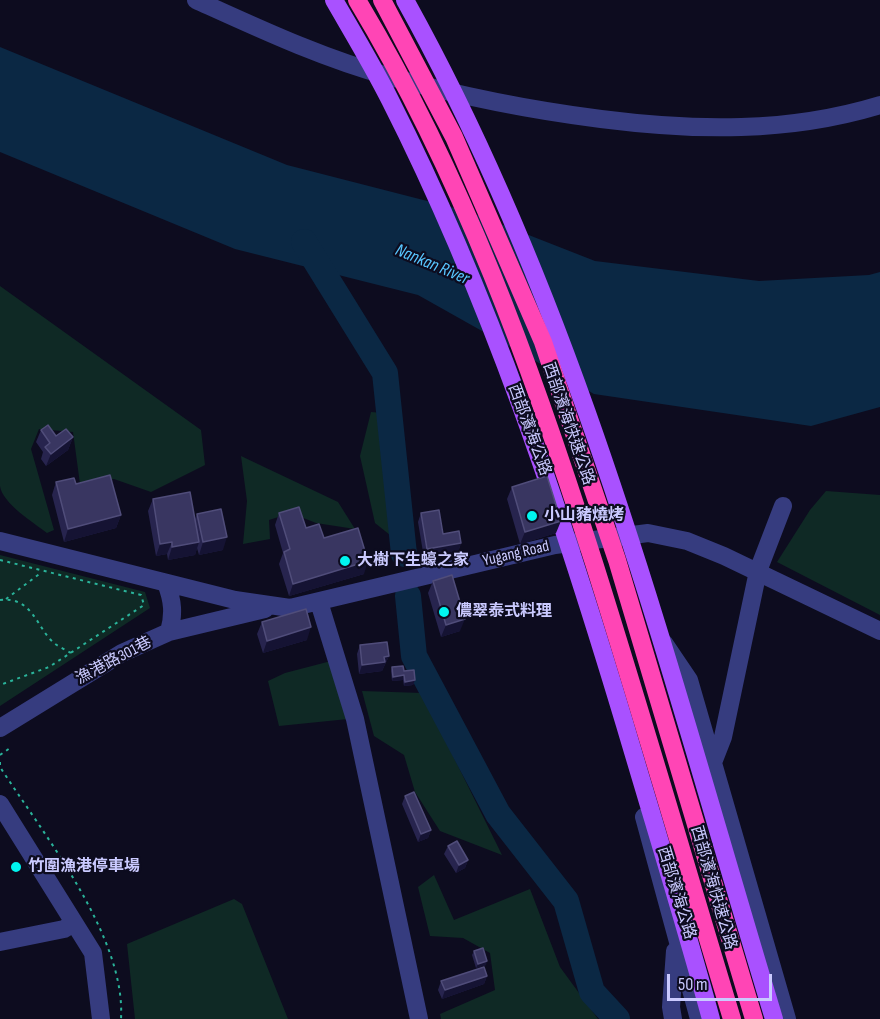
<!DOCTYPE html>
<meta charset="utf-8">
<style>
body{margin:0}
#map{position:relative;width:880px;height:1019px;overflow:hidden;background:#0d0c1f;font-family:"Sofia Sans Condensed",sans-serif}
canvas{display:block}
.scale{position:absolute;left:667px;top:974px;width:105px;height:27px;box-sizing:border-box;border:3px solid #cacaff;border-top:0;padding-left:8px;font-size:18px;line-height:21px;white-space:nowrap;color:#cacaff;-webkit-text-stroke:4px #0d0c1f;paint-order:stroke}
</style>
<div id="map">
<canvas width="880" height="1019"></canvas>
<div class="scale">50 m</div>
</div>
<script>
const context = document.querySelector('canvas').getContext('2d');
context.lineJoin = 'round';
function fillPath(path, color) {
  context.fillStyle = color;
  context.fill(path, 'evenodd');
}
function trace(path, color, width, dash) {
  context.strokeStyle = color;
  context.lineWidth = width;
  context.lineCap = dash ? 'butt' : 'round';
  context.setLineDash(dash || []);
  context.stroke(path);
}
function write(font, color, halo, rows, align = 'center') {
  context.font = font + ' "Sofia Sans Condensed","Noto Sans TC",sans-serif';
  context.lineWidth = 4.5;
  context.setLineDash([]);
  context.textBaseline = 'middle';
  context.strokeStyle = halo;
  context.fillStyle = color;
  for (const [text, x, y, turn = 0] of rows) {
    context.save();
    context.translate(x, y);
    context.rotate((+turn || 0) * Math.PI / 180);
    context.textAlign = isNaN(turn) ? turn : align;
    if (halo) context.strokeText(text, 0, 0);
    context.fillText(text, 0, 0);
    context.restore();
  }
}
fillPath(new Path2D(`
 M0,286l201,144 4,35 -54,27 -37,-13 -34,5 -7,-52 -34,-3 -8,20 23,81 -7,3c-13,-10 -45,-30 -47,-47z
 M371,412l12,1 12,126 -20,-16 -15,-67z
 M241,456l97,46 17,27 -39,-6 -25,-10 -22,7 1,19 -27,5 4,-43z
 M826,491l54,4v120l-103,-53 33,-52z
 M0,555l145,37 5,16 -150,98z
 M331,661l17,58 -69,7 -11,-45 17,-8z
 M362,691l60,2 80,162 -62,-24 -25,-39 -11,-37 -30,-19z
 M434,875l20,45 76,-31 30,78 38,52h-157l-1,-5 55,-24 -5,-37 -27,-15 -33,-2 -12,-49z
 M234,899l8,5 46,115h-153l-8,-75z`), '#0f2925');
fillPath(new Path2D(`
 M0,47l287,118 183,47 125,49 164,20 110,-6 11,-3v135l-69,19 -217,-32 -176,-99 -183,-46 -235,-97z`), '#0b2844');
trace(new Path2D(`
 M304,242l81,131 19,181
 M408,596l6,60 84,158 68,87 26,91 25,27`), '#0b2844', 26);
trace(new Path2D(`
 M0,560l141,35 3,10 -95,62 -49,18
 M6,599l36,-27
 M0,600c33,-4 37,29 54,43 5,4 12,7 17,10
 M0,755l10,-7
 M0,762v5c44,68 126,170 121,252`), '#2ab39a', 2, [3, 4.5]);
trace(new Path2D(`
 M196,0c64,29 128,59 195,77 69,19 139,33 210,42 94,12 187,14 279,-14
 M0,541l235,59 55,8 265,-63 93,-12 39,8 37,15 156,75
 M166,583c7,18 8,31 3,49
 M319,602l36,117 64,300
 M664,643l25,37 98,339
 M0,728l122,-75 47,-21 96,-23
 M714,760l9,-23 35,-166 25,-65
 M0,804l93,149 8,66
 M644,817l55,202
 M0,942l64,-13 10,-6
 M673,1019l-2,-12 4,-56`), '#363c7f', 18);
trace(new Path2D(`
 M334,0c19,33 39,66 56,100 101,199 171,412 235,625 29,98 59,195 86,294
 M405,0c177,318 264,673 369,1019`), '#a951ff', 18);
trace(new Path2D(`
 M357,0c106,176 175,368 237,563 48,152 92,304 138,456
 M382,0l72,137 89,205 74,218 137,459`), '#ff45b5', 18);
fillPath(new Path2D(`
 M41,430l15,6 17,1 -5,13 -22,16 -5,-7 2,-7 -7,-10z
 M56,482l20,2 45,31 -5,13 -52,14 -12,-47z
 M512,487l44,46 -36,11 -13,-45z
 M153,499l42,20 2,-5 26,36 -24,5 -2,-7 -2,7 -27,5 -1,-6 -11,2 -8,-45z
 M279,513l45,25 40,36 -75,22 -10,-32 4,-11 -8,-28z
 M421,513l22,21 18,9 -3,9 -34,6 -6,-36z
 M433,581l27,50 -19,6 -13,-44z
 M262,622l45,18 -44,13 -6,-19z
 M360,645l29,11 -7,15 -23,3 -2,-20z
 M392,667l12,4 11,9 -2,5 -9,1 -1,-6 -11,1 -1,-10z
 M405,796l26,34 -3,8 -10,4 -16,-38z
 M448,846l20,14 -3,8 -9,5 -12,-19z
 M474,951l12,14 -10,3 -4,-13z
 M487,976l-3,8 -42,15 -4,-9 3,-9z`), '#27244e');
fillPath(new Path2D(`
 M73,437l-5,13 -22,16 5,-12z
 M121,515l-5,13 -52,14 4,-13z
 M561,521l-5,12 -36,11 5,-12z
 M227,537l-4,13 -24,5 4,-13z
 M172,542l-5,12 -11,2 4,-12z
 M199,542l-4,13 -27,5 4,-13z
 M461,543l-3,9 -34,6 3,-9z
 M368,561l-4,13 -75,22 4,-12z
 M465,619l-5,12 -19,6 5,-12z
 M311,627l-4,13 -44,13 4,-12z
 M389,656l-7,15 -23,3 3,-9 22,-8z
 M404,675l-1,5 -11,1 1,-4z
 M415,680l-2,5 -9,1 1,-4z
 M431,830l-3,8 -10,4 3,-8z
 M468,860l-3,8 -9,5 3,-8z
 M487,961l-1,4 -10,3 2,-4z
 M487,976l-3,8 -42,15 3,-9z`), '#151333');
const building = new Path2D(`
 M48,425l8,11 10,-7 7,8 -22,17 -6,-7 5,-4 -9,-13z
 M110,475l11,40 -53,14 -12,-47 18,-4 2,6z
 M547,476l14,45 -36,11 -13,-45z
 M190,492l9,50 -27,5v-5l-12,2 -7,-45z
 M299,507l7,21 13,-4 5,14 34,-10 10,33 -75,23 -9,-32 6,-3 -11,-36z
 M221,509l6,28 -24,5 -6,-28z
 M439,510l4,24 16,-3 2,12 -34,6 -6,-36z
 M452,575l13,44 -19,6 -13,-44z
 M306,609l5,18 -44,14 -5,-19z
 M387,642l2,14 -5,1 1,5 -23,3 -2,-20z
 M403,666l1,5 10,-1 1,10 -10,2 -1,-7 -11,2 -1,-10z
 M414,792l17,38 -10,4 -16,-38z
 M457,841l11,19 -9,5 -11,-19z
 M483,948l4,13 -9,3 -4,-13z
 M484,967l3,9 -42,14 -4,-9z`);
fillPath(building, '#393661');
trace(building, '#504d7a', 1.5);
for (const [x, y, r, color] of [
 [532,516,6,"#00f5f0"],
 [345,561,6,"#00f5f0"],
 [444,612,6,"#00f5f0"],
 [16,867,6,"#00f5f0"]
]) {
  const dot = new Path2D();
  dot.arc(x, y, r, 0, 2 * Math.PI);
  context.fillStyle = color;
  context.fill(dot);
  trace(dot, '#0d0c1f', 2);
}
write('16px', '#cacaff', '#0d0c1f', [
 ["西部濱海快速公路",568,424,71],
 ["西部濱海公路",529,430,70],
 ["Yugang Road",516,554,-13],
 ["漁港路301巷",114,661,-28],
 ["西部濱海快速公路",713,888,74],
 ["西部濱海公路",676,893,73]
]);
write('bold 16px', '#cacaff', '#0d0c1f', [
 ["小山豬燒烤",544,516],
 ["大樹下生蠔之家",357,561],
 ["儂翠泰式料理",456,612],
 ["竹圍漁港停車場",28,867]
], 'left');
write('italic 18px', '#58c6ff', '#0d0c1f', [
 ["Nankan River",432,265,23]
]);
</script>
